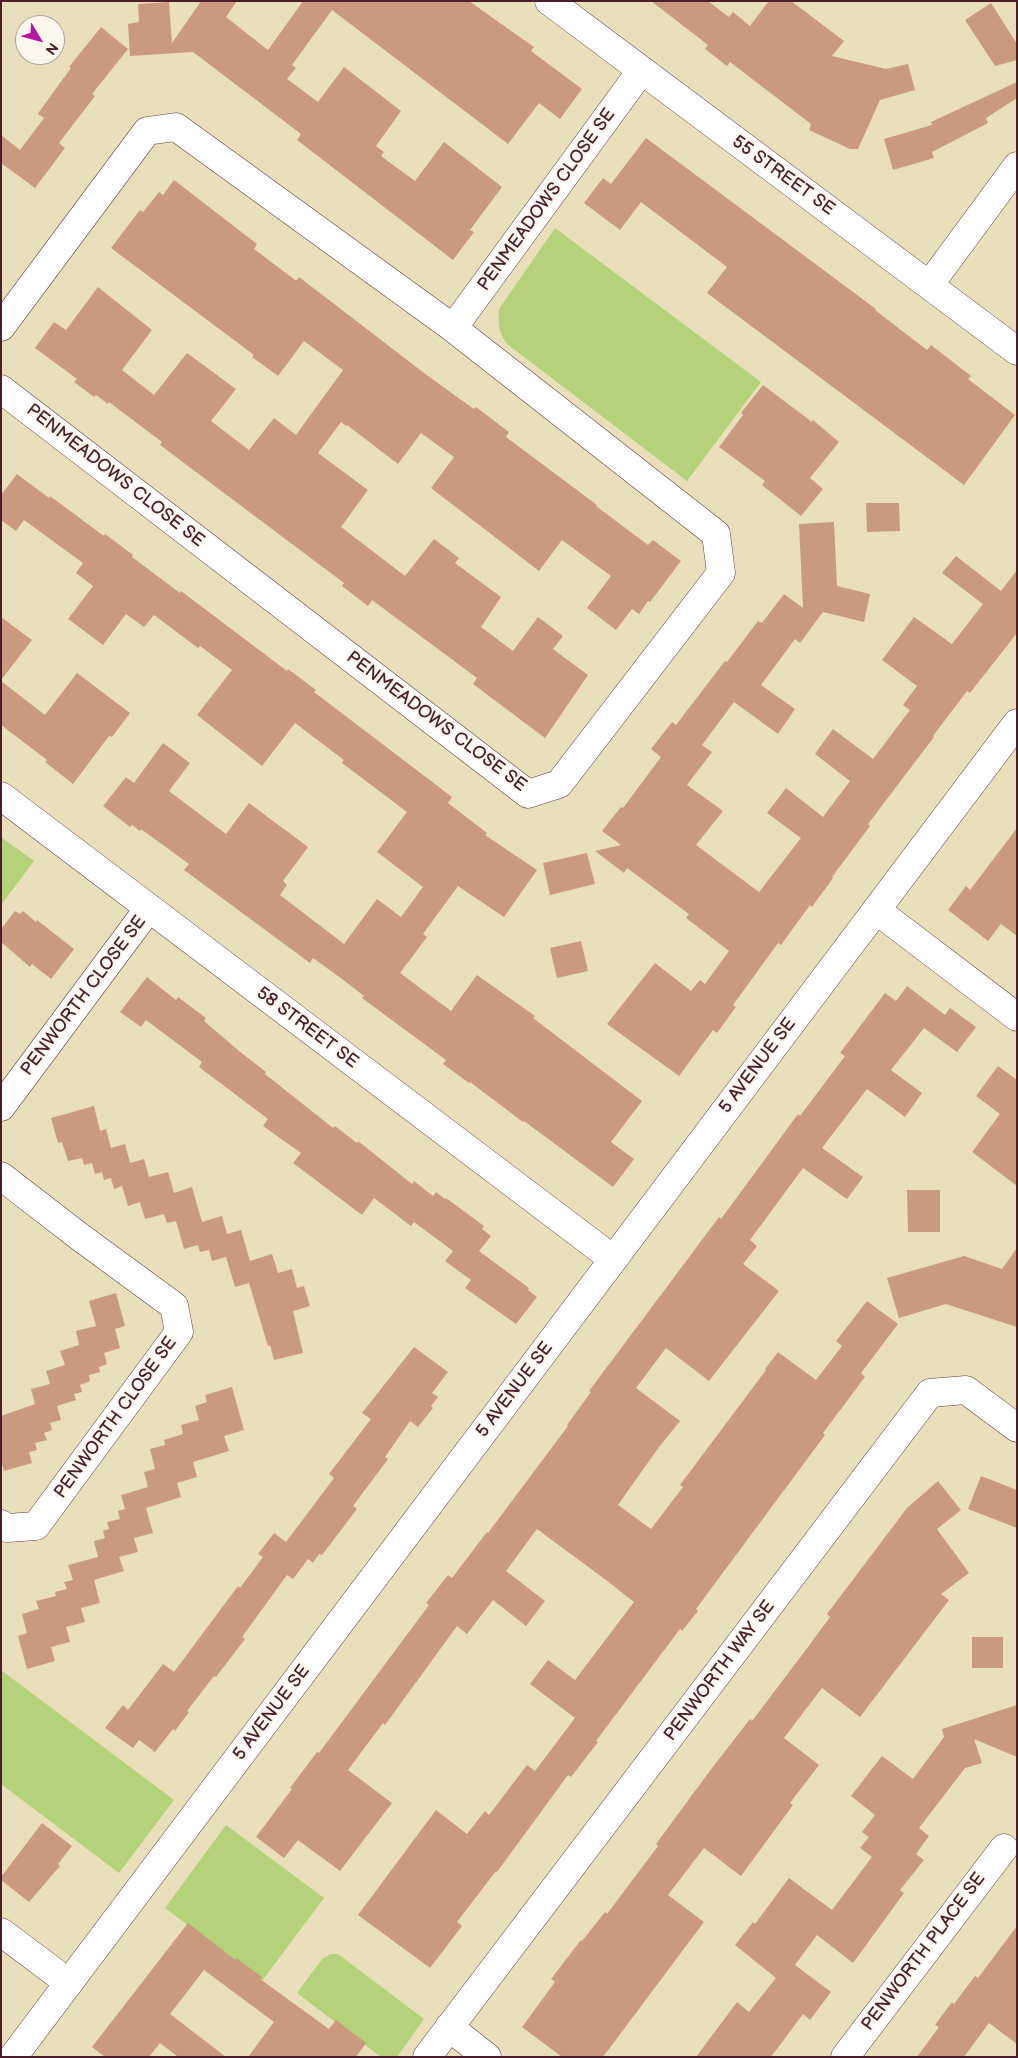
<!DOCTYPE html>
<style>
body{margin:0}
#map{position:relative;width:1018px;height:2058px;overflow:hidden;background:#eadfbb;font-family:"Balsamiq Sans",sans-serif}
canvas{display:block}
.frame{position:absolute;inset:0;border:2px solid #4a1f2b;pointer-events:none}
.north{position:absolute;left:15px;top:15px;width:50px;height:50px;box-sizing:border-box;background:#fbf7ec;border:1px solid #b4a19f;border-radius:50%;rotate:127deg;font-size:14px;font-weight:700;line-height:20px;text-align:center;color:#4a1f2b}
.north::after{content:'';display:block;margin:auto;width:18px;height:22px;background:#b5179e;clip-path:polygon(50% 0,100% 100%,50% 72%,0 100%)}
</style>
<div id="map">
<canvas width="1018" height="2058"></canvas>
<div class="frame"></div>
<div class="north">N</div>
</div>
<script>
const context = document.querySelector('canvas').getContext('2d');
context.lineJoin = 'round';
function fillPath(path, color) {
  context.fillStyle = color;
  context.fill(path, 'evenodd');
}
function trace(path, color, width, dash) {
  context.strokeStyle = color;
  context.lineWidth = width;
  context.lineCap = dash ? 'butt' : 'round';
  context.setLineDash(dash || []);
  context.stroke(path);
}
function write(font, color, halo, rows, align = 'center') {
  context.font = font + ' "Balsamiq Sans",sans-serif';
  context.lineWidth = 4.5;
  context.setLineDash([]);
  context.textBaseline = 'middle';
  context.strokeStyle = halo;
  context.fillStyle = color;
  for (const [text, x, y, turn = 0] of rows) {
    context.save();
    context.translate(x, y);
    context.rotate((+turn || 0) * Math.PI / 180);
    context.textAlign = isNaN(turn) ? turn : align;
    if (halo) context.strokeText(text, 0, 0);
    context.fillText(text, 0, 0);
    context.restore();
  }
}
fillPath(new Path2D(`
 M555,228l206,154 -74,99 -180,-137c-9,-12 -9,-21 -8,-35z
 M1,837l33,24 -33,44z
 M1,1670l173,130 -55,73 -118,-89z
 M226,1825l98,73 -62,83 -97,-73z
 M331,1954h7l86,65 -27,38h-16l-84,-64 26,-35z`), '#b4d279');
fillPath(new Path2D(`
 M201,1h36l-11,16 42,33 35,-49h166l65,46 -3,4 51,38 -22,30 -21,-16 -31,41 -176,-134 -40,55 4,3 -9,11 31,23 26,-35 57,44 -25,35 8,6 -3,4 34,25 29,-39 58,45 -32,43 4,2 -21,28 -156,-120 4,-6 -108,-82 -63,4 -2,-32 11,-2 -1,-18 31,-2 3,41z
 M651,1h57l21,16 4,-5 17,14 19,-25h22l53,40 -12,15 54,13 22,-5 7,26 -35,10 -22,49h-8l-41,-19 2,-6 -81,-62 -3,4 -22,-17 3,-4z
 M991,3l26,41v16l-22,6 -30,-46z
 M101,27l27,22 -36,45 3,2 -36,47 6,5 -30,40 -34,-25v-28l19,15 24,-32 -6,-4 1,-2 32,-44 -2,-1z
 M1017,82v16l-31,20 2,5 -56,29 2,6 -41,12 -9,-31 48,-14 -1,-3z
 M646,138l230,171 -1,1 52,40 4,-5 40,31 -3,3 47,36 -51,70 -257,-192 20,-26 -86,-65 -21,28 -36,-27 19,-25 8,6z
 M174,180l83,64 -3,5 41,31h2l2,-3 129,99 46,33 2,-2 33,25 -3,5 91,68 -1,1 52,39 5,-5 28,21 -31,41 -2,-1 -9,13 -7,-5 -16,21 -29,-22 24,-32 -49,-36 -23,31 -108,-83 23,-31 -33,-24 -23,31 -51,-39 -1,1 -5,-4 -23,31 50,37 -27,37 64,49 29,-37 25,19 -4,5 46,34 -20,30 32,24 25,-34 25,19 -10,13 35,26 -43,63 -72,-54 4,-6 -105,-78 -4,6 -26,-20 2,-3 -184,-138 2,-3 -53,-40 -1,2 -12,-9 -2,2 -20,-15 3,-3 -42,-31 19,-26 12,8 32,-43 54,43 -30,40 32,25 33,-42 49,36 -25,32 38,29 25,-32 22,17 47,-65 -39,-29 -26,35 -26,-19 2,-2 -143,-107 29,-38 3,2 16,-20 4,3z
 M763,385l49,37 1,-2 26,22 -29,36 13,11 -22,27 -39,-31 3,-4 -46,-34 24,-32 -2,-2z
 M17,474l32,24 1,-2 54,40 1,-2 28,21 -1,2 48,36 1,-2 106,80 1,-2 28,21 -2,2 138,105 -4,6 39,30 -2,2 52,35 -33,47 -46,-31 -35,48 4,3 -27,36 51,38 26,-36 58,41 -2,2 109,83 -31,41 23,17 -21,28 -89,-66 -1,1 -53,-40 -1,1 -26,-19 3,-4 -84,-62 2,-2 -22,-17 -29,-21 -3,5 -126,-93 5,-6 -48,-35 -1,2 -8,-6 -2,2 -27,-21 23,-29 8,6 29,-40 27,20 -21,28 57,43 23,-31 59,44 -25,34 4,4 -7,10 64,49 33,-45 24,18 22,-30 -46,-35 30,-40 -65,-49 2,-3 -49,-37 -33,43 -65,-51 35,-45 -32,-24 -2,2 -44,-33 -10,12 -18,-13 -23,31 -35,-26 25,-33 -17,-13 7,-10 -59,-43 -8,11 -15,-11v-25z
 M866,503h33l1,28 -33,1z
 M834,522l3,64 33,8 -6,28 -41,-10 -23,31 -5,-4 -34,46 34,24 -17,25 -44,-32 -32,43 10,7 -25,33 36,26 -27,34 63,47 42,-54 -34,-25 19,-25 37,29 27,-36 -35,-27 18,-25 40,30 37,-49 -7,-5 14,-19 -35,-26 32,-43 38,27 31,-40 -41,-31 14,-17 45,35 16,-21v63l-47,60 -3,-2 -34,45 1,1 -66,87 2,2 -38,51 1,1 -21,29 -2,-2 -29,40 -3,-2 -45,62 3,2 -19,26 -4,-3 -34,46 -72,-52 48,-61 36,28 9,-11 5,4 24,-33 -43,-33 3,-4 -62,-46 -3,5 -29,-22 26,-6 -19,-14 19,-24 2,1 38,-51 -10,-8 21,-27 4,3 49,-64 2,1 31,-41 4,2 22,-29 19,14 -4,-84z
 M1,617l31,23 -31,40z
 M77,673l53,40 -18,24 -3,-1 -36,48 -28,-22 2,-2 -46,-35v-44l44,34z
 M1017,828v108l-16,-12 -13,17 -40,-31 18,-24 4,4z
 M587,853l8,31 -45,11 -7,-32z
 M15,911l5,3 3,-3 13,11 1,-2 37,29 -23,30 -19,-15 -2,3 -29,-25v-13z
 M581,941l7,30 -31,7 -7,-30z
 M147,977l29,23 2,-3 28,21 -2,3 35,30 27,21 -1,2 68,54 2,-2 22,17 1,-2 54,43 2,-3 19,15 3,-4 9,7 1,-1 38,28 -2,3 9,7 -12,15 50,37 -1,2 9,7 -21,27 -51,-36 6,-8 -26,-19 8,-10 -39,-29 -3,4 -37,-28 -12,17 -69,-52 8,-10 -38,-27 5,-7 -69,-52 3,-5 -56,-42 -5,7 -21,-15z
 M907,986l38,29 5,-7 26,19 -19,25 -33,-24 -33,42 31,23 -17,24 -38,-28 -45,59 41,29 -16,22 -44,-31 -53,72 7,6 -14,18 36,27 -70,90 -43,-33 -30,40 44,33 -21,26 -41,58 33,24 32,-42 -3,-2 86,-115 -1,-1 13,-17 38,28 26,-34 -6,-5 31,-40 31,23 -37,49 4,4 -42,56 2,2 -129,174 2,2 -16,20 -2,-2 -84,112 2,1 -27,35 -3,-2 -71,97 -1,-1 -39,51 5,4 -32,42 -72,-53 78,-105 31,24 18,-23 4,4 38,-50 8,6 40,-53 -45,-34 18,-24 27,20 59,-78 -28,-22 -69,-51 -31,42 39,30 -19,25 -33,-26 -26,34 -10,-8 -72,99 -2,-2 -35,47 44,33 -52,68 -42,-31 -14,18 -28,-21 36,-48 -2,-1 27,-36 2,1 110,-148 -3,-2 22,-28 4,3 35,-46 1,1 80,-107 -1,-1 24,-33 -2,-1 95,-127 35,-47 2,2 77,-105 2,2 45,-60 -5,-3 45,-60 11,8z
 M998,1066l19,14v106l-45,-34 28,-38 -24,-18z
 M94,1106l6,25 6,-2 5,19 14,-4 5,19 14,-4 5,18 19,-5 6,21 18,-6 10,35 20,-6 5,18 14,-4 9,31 22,-7 6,19 14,-4 5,19 7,-2 6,20 -17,5 10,42 -29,7 -4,-15 -2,1 -19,-63 -14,4 -9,-30 -14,4 -3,-11 -9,2 -2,-7 -14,4 -8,-28 -9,2 -3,-9 -19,5 -5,-17 -12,4 -6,-20 -8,3 -3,-11 -7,2 -2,-8 -7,2 -3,-11 -8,2 -2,-7 -14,3 -6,-19 -4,1 -7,-25z
 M907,1190h33v42h-32z
 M1017,1248v79l-71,-23 -47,14 -12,-40 77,-22 38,13z
 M116,1293l9,33 -10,3 5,19 -16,5 3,11 -8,3 1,5 -11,3 1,6 -10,4 2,7 -8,2 2,6 -19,6 4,14 -11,3 2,7 -8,3 3,7 -12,3 2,7 -8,2 3,11 -28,8 -3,-11v-44l34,-12 -4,-15 19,-5 -4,-13 19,-6 -5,-14 19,-6 -3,-14 20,-5 -7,-25z
 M414,1347l34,25 -16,21 6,4 -7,9 2,2 -15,19 -8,-6 -25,36 3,2 -35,47 4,3 -35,46 -3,-1 -6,9 -5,-4 -15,20 -6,-4 -45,62 3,2 -29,38 -2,-1 -27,35 2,1 -14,19 -2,-2 -18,23 -16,-12 -6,8 -28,-20 18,-23 5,5 35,-46 11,8 64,-86 2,2 23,-31 -5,-3 16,-21 12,9 48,-64 -5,-4 42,-55 -9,-6z
 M232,1387l12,43 -20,6 5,15 -36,11 4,15 -20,6 4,14 -35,11 7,25 -19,5 4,14 -19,5 5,14 -30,9 6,23 -19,5 4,14 -19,5 4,15 -19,5 4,14 -28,8 -9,-33 9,-3 -5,-19 17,-5 -3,-8 20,-5 -1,-4 12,-3 -3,-7 9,-2 -5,-15 30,-8 -4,-16 11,-3 -2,-7 6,-2 -2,-7 13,-3 -2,-8 7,-2 -4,-14 27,-8 -4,-15 11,-3 -5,-20 15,-4 -1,-5 19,-6 -2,-9 18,-5 -4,-14 12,-4 -2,-7z
 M981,1476l36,14v38l-49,-19z
 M938,1481l23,29 -24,19 32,44 -28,21 8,6 -89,117 -38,-29 -38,50 35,27 -29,38 3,2 -52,71 -37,-28 -36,47 36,27 -101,135h-41l-40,-30 33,-45 -4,-3 30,-39 1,1 23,-29 2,2 51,-68 -2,-2 53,-72 41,-53 2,2 56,-74 22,-30 -3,-3 80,-106z
 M972,1637h31v31h-31z
 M1017,1705v52l-43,-18 8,24 -17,5 -46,60 10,8 -13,18 8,6 -24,30 4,3 -51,70 -36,-28 -22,30 36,27 -21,28 -7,-6 -32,43h-75l41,-55 12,10 27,-34 -41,-33 18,-23 2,2 34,-46 43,32 40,-53 -12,-9 9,-11 -7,-5 13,-17 -24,-19 31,-40 31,23 31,-42 -2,-8z
 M42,1823l30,23 -14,18 2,2 -31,36 -28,-22v-3z
 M188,1923l47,37 1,-2 26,19 -2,2 69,50 7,-9 30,23 -10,14h-108l26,-35 -70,-52 -34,44 56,43h-48l-18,-14 -11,14h-44l-13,-10z
 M1017,1926v118l-28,-21 -25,34h-47l22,-30 -4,-2 17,-23 2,2 21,-28 3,2z`), '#ca9a7f');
const minor = new Path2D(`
 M549,1l468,350
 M930,284l87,-118
 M1,327l146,-196 29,-4 277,201 263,206 5,39 -162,211 -31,10 -527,-405
 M453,328l188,-257
 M1,796l612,463
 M876,910l141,107
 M1,1107l148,-199
 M1,1176l79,61 94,69 5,26 -143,194 -29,2 -6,-4
 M1,1932l68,51
 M449,2027l38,30
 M13,2057l1004,-1334
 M427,2057l503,-664 36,-3 51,38
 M845,2057l159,-209`);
trace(minor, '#623c41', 29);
trace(minor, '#fff', 28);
write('18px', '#4a1f2b', '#fbf7ec', [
 ["55 STREET SE",783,176,36],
 ["PENMEADOWS CLOSE SE",547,200,-54],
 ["PENMEADOWS CLOSE SE",115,476,38],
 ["PENMEADOWS CLOSE SE",436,722,37],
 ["PENWORTH CLOSE SE",84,996,-53],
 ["58 STREET SE",307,1028,37],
 ["5 AVENUE SE",758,1066,-53],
 ["5 AVENUE SE",515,1390,-53],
 ["PENWORTH CLOSE SE",116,1418,-54],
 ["PENWORTH WAY SE",720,1671,-53],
 ["5 AVENUE SE",272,1713,-53],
 ["PENWORTH PLACE SE",924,1952,-53]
]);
</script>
